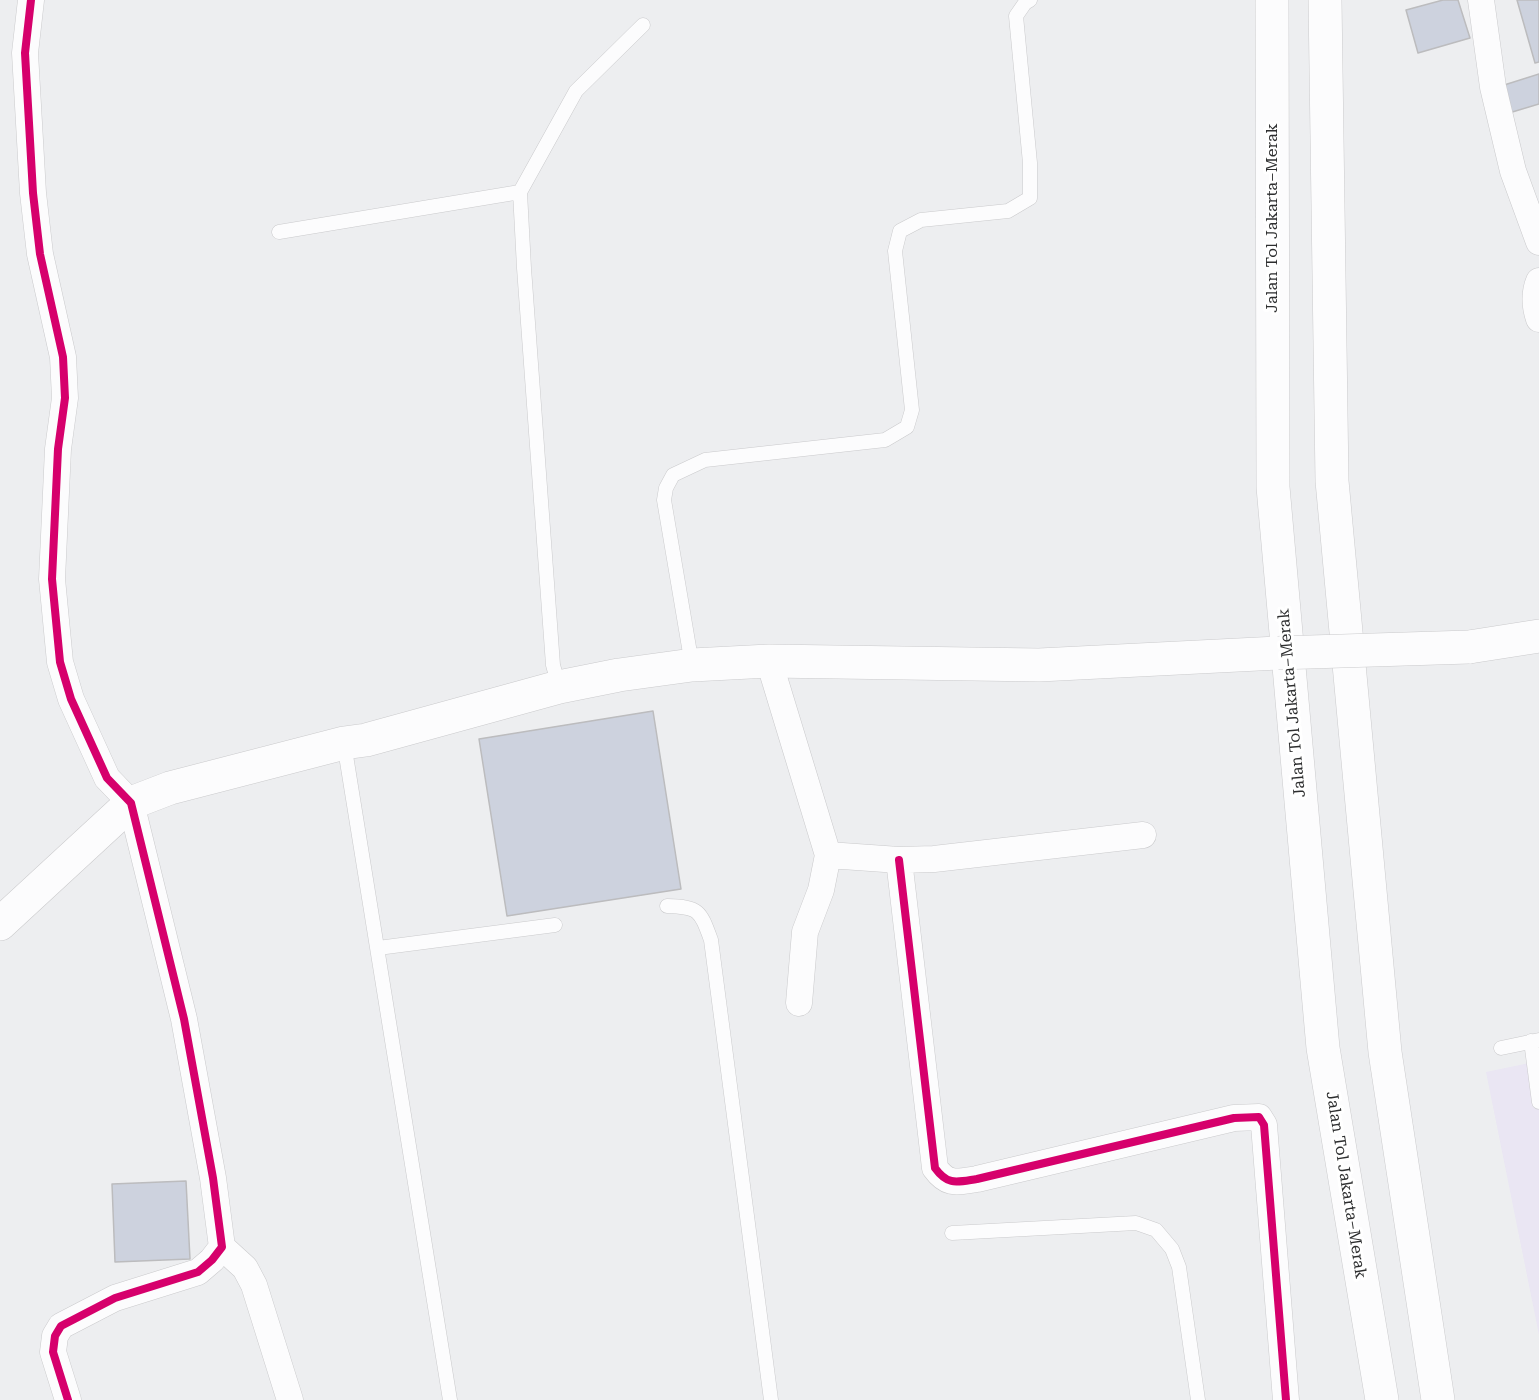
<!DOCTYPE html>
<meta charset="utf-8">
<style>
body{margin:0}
canvas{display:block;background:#edeef0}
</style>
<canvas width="1539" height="1400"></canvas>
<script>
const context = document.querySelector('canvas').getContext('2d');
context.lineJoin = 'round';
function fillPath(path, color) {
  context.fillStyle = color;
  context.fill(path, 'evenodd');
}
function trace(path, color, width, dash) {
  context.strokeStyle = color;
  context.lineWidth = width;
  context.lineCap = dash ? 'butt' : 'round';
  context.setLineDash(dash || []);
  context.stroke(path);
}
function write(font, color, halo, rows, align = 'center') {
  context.font = font + ' "Roboto Serif",serif';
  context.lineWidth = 6;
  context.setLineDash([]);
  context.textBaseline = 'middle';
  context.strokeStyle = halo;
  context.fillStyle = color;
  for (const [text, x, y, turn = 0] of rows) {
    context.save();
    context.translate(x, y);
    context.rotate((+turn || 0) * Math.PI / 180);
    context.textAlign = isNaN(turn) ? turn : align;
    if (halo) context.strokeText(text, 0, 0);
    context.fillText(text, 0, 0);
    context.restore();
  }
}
fillPath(new Path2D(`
 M1539,1061v274l-53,-263z`), '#eae6f3');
const building = new Path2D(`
 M1443,0h15l12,38 -52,15 -12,-43z
 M1517,0h22v62l-4,1z
 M1539,74v30l-30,9 -8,-27z
 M653,711l28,178 -174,27 -28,-177z
 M186,1181l4,78 -75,3 -3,-78z`);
fillPath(building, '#cdd2de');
trace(building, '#bcbcbe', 1.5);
const lane = new Path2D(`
 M279,232l241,-40
 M692,665l-28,-165 2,-12 7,-13 32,-15 180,-20 22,-13 5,-17 -17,-159 5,-20 21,-11 87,-9 22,-13v-35l-14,-147 9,-13 5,-3
 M559,687l-6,-22 -29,-397 -4,-76 56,-101 67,-66
 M344,743l106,657
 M667,906c32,1 33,4 44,34l60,460
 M378,948l177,-23
 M1531,1041l8,61
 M1501,1048l38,-8
 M952,1233l184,-10 20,7 16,19 7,18 19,133`);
const street = new Path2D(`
 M31,0l-6,53 8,140 7,61 23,103 2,41 -7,51 -6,130 8,83 11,37 36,79 24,25 53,216 29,159 9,69 -10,13 -14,12 -83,26 -54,28 -6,10 -2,16 15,48
 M1481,0l12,87 20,84 26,71
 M1539,281c-5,12 -4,26 0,38
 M769,661l59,194 -7,35 -16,42 -6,71
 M828,855l71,5 35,-1 209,-24
 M899,860l36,308c13,18 22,14 42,11l257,-61 25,-1 5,8 22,275
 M222,1247l23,21 9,17 36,115`);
const secondary = new Path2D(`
 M1469,647l70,-11
 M0,924l131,-121 39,-15 174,-45 22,-3 193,-53 60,-12 73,-10 77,-4 270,4 239,-12`);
const highway = new Path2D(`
 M1272,0l1,487 50,561 59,352
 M1325,0l7,481 53,571 53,348`);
trace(lane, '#cacacc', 15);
trace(street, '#cacacc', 27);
trace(secondary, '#cacacc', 34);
trace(highway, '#cacacc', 34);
trace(lane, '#fcfcfd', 14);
trace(street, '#fcfcfd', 26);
trace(secondary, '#fcfcfd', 33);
trace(highway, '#fcfcfd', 33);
const secondaryBridge = new Path2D(`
 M1278,653l191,-6`);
trace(secondaryBridge, '#cacacc', 34, []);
trace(secondaryBridge, '#fcfcfd', 33);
trace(new Path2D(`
 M31,0l-6,53 8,140 7,61 23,103 2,41 -7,51 -6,130 8,83 11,37 36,79 24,25 53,216 29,159 9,69 -10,13 -14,12 -83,26 -54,28 -6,10 -2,16 15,48
 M899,860l36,308c13,18 22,14 42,11l257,-61 25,-1 5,8 22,275`), '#d6006c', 8);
write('16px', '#2d2e2f', '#fff', [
 ["Jalan Tol Jakarta–Merak",1272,218,-90],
 ["Jalan Tol Jakarta–Merak",1292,703,-95],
 ["Jalan Tol Jakarta–Merak",1346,1185,81]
]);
</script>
